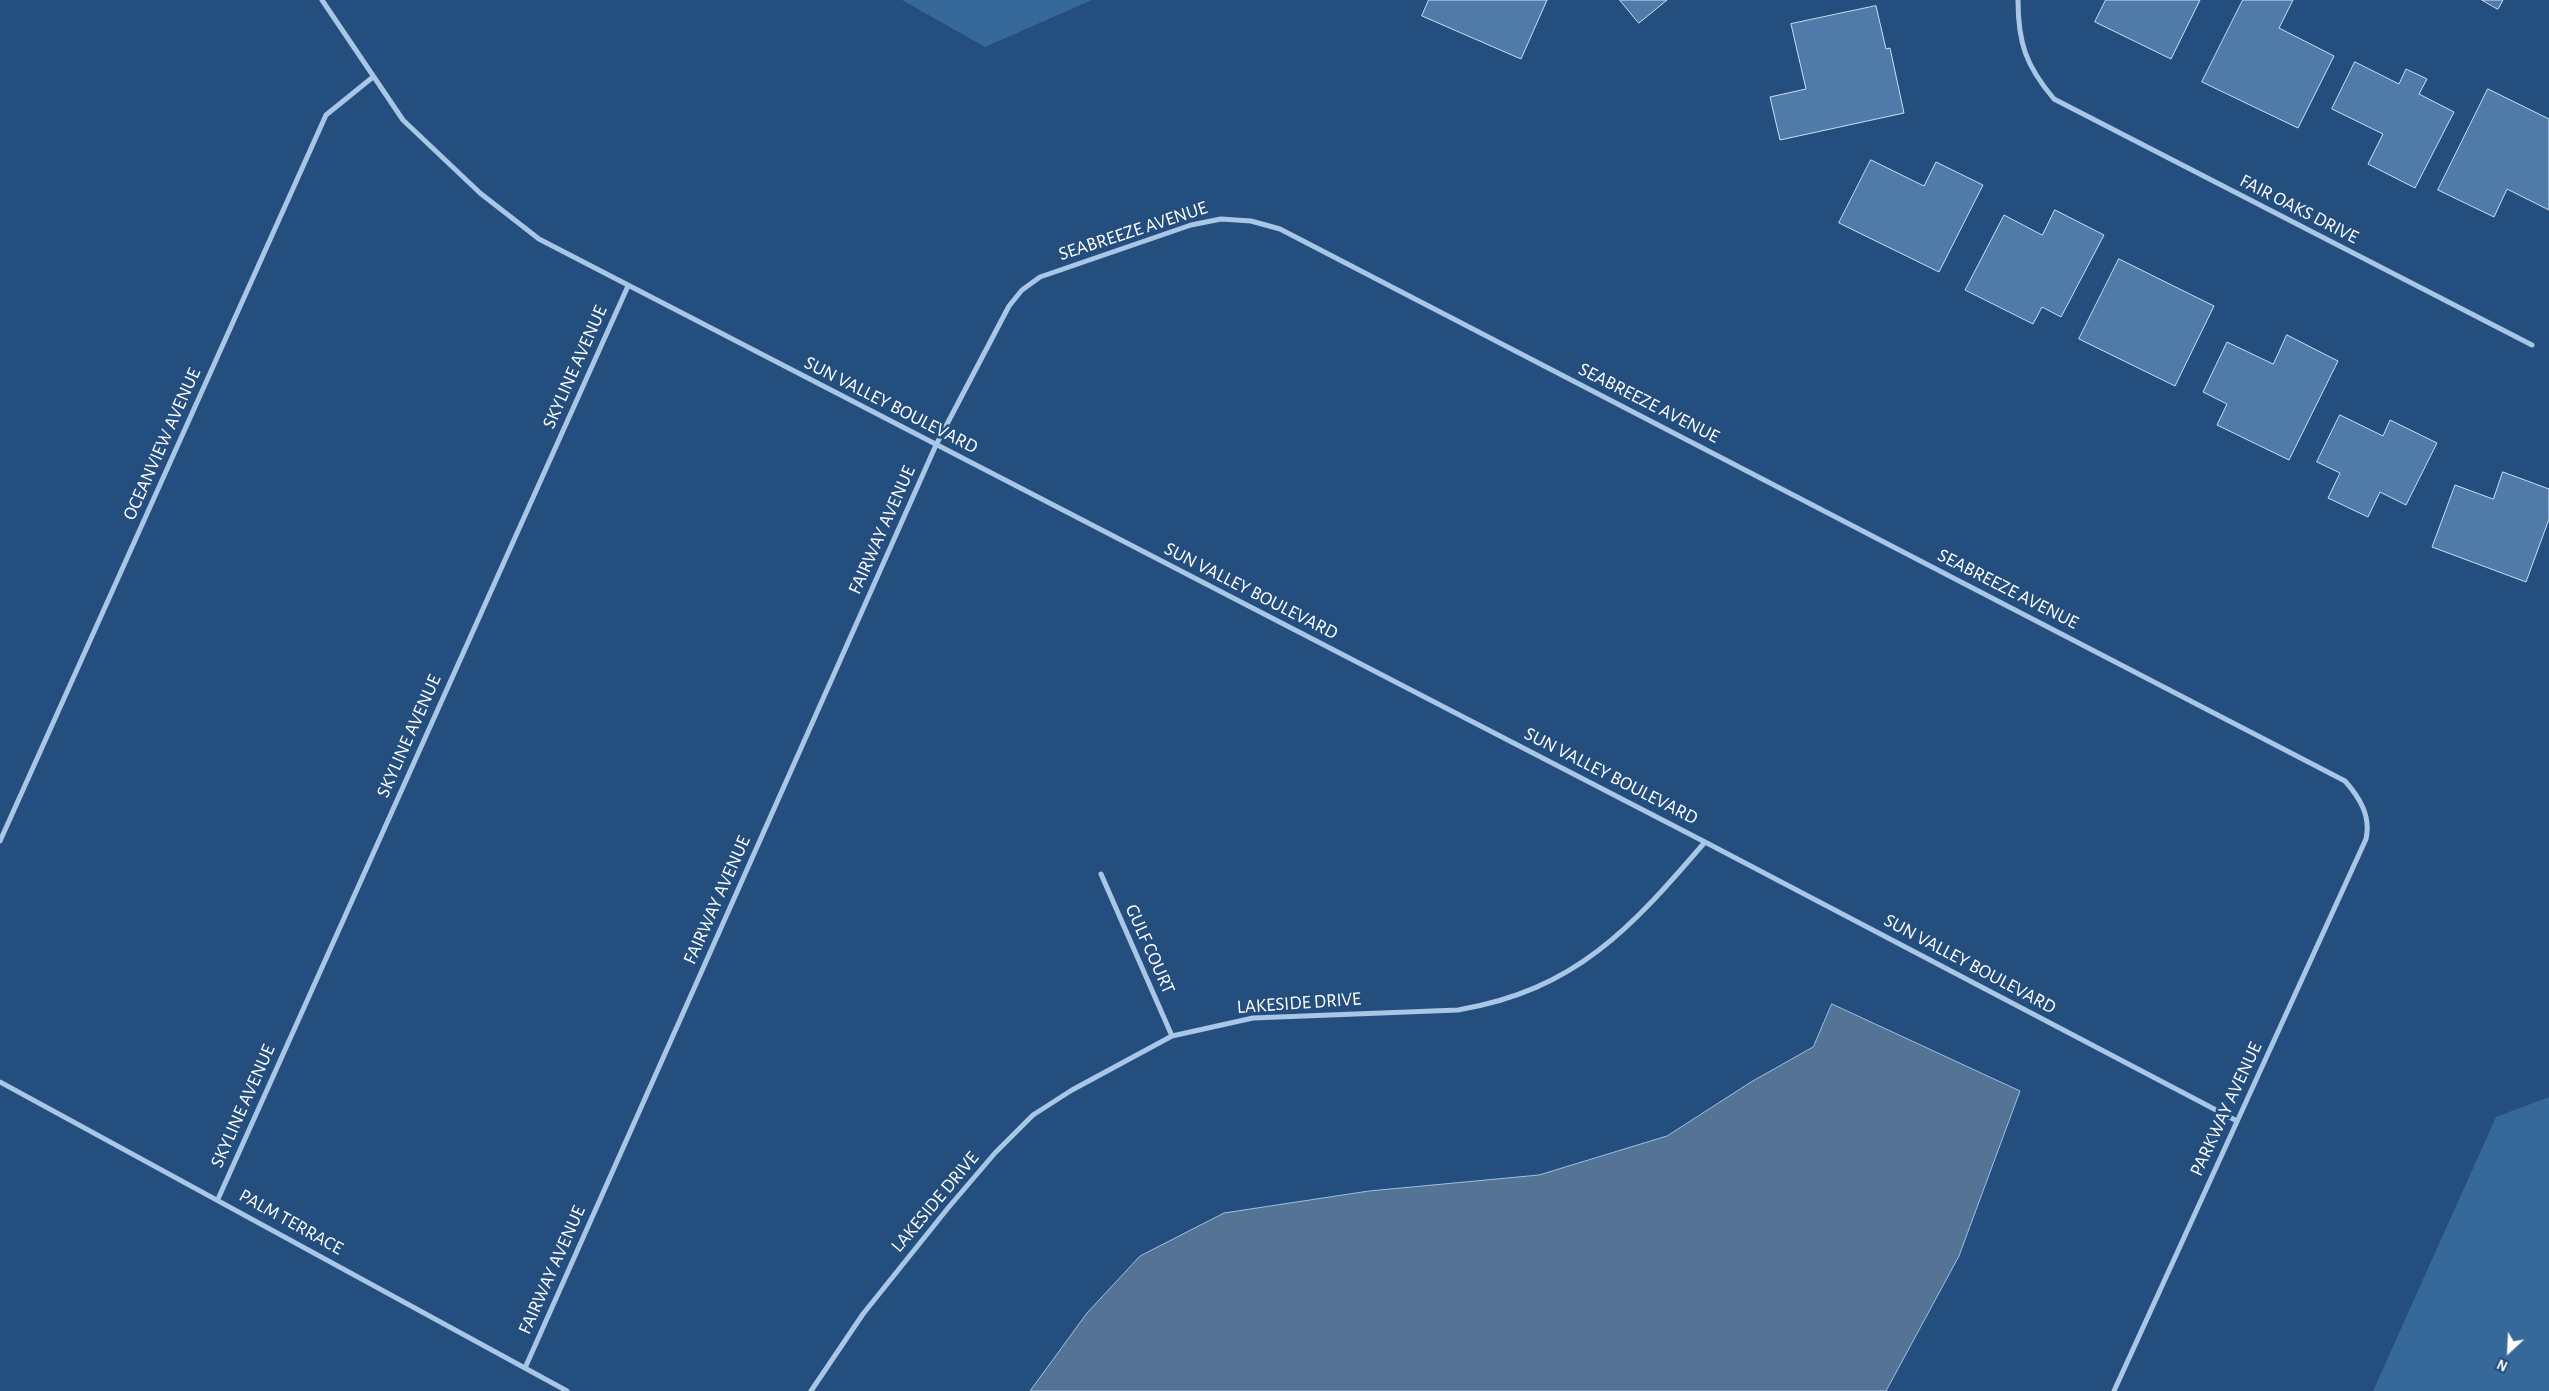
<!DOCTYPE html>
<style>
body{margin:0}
#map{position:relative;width:2549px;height:1391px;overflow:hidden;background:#244e7d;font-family:"Alegreya Sans",sans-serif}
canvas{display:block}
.north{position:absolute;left:2484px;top:1326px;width:50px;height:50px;-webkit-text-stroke:4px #244e7d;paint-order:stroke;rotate:205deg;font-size:14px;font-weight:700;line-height:20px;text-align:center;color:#fff}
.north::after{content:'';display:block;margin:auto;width:18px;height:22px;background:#fff;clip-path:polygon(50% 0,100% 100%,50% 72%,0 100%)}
</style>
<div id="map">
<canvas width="2549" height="1391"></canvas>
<div class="north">N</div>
</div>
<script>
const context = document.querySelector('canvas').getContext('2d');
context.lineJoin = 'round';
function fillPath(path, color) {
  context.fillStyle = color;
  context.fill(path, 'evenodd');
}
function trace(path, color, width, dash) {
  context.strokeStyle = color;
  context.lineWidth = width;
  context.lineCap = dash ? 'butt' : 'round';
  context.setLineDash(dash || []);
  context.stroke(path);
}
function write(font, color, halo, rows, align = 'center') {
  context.font = font + ' "Alegreya Sans",sans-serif';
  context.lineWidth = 5;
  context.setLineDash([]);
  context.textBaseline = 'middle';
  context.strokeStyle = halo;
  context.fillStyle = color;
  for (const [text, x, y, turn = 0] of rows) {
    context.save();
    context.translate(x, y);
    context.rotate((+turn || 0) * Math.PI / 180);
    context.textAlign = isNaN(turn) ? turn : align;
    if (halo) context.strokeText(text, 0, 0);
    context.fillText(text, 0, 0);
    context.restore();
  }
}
fillPath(new Path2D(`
 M902,0h190l-107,47z
 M2549,1097v294h-176l123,-274z`), '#37689a');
const water = new Path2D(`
 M1832,1004l188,87 -61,165 -73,135h-856l57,-78 53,-57 84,-43 145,-22 170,-16 128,-39 84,-54 62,-35z`);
fillPath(water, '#547395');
trace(water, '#9cc1e6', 1);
const building = new Path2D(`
 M1429,0h118l-26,59 -99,-43z
 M1620,0h47l-28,23z
 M2106,0h94l-29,59 -76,-37z
 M2243,0h50l-14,28 55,28 -36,72 -96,-46z
 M2482,0h21l-5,9z
 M1876,6l10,43 4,-1 14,65 -124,27 -10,-43 36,-8 -15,-65z
 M2355,62l44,22 7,-15 21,10 -8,15 35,18 -39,76 -47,-24 15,-30 -51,-25z
 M2488,89l61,30v91l-42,-21 -13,28 -56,-27z
 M1871,160l53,26 12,-24 47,23 -44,87 -100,-49z
 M2055,210l49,25 -43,82 -19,-10 -9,17 -68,-34 39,-75 38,20z
 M2119,259l95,47 -39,80 -96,-47z
 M2287,335l51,26 -49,99 -72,-35 10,-21 -24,-12 24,-50 46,22z
 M2340,415l43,21 7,-16 47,23 -31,62 -26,-13 -12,25 -40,-19 12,-25 -23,-11z
 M2503,472l46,17v30l-23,63 -94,-35 23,-62 38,14z`);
fillPath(building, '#507ba8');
trace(building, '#cbdff4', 1);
trace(new Path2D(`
 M322,0l81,120 77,73 59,46 1166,603 532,279
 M2018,0c0,43 8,66 36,99l478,246
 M0,841l326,-726 47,-38
 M1101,874l71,162
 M0,1082l567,309
 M218,1199l410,-913
 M525,1368l411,-923 73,-139 13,-16 18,-13 151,-52 30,-6 30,2 29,8 1065,552c15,17 26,35 21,58l-252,552
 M811,1391l52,-77 85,-106 47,-55 38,-38 39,-25 100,-54 81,-18 205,-8c118,-20 173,-82 247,-168`), '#a8c6e5', 5);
write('19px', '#fff', '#244e7d', [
 ["FAIR OAKS DRIVE",2299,209,27],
 ["SEABREEZE AVENUE",1133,231,-18],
 ["SKYLINE AVENUE",575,367,-66],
 ["SEABREEZE AVENUE",1649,403,27],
 ["SUN VALLEY BOULEVARD",891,405,27],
 ["OCEANVIEW AVENUE",162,444,-66],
 ["FAIRWAY AVENUE",882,530,-66],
 ["SEABREEZE AVENUE",2008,589,27],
 ["SUN VALLEY BOULEVARD",1251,591,27],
 ["SKYLINE AVENUE",409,736,-66],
 ["SUN VALLEY BOULEVARD",1611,776,27],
 ["FAIRWAY AVENUE",717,900,-66],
 ["GULF COURT",1150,949,66],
 ["SUN VALLEY BOULEVARD",1970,964,28],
 ["LAKESIDE DRIVE",1299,1003,-4],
 ["SKYLINE AVENUE",243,1106,-66],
 ["PARKWAY AVENUE",2226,1109,-65],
 ["LAKESIDE DRIVE",935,1202,-50],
 ["PALM TERRACE",291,1222,29],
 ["FAIRWAY AVENUE",552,1270,-66]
]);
</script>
